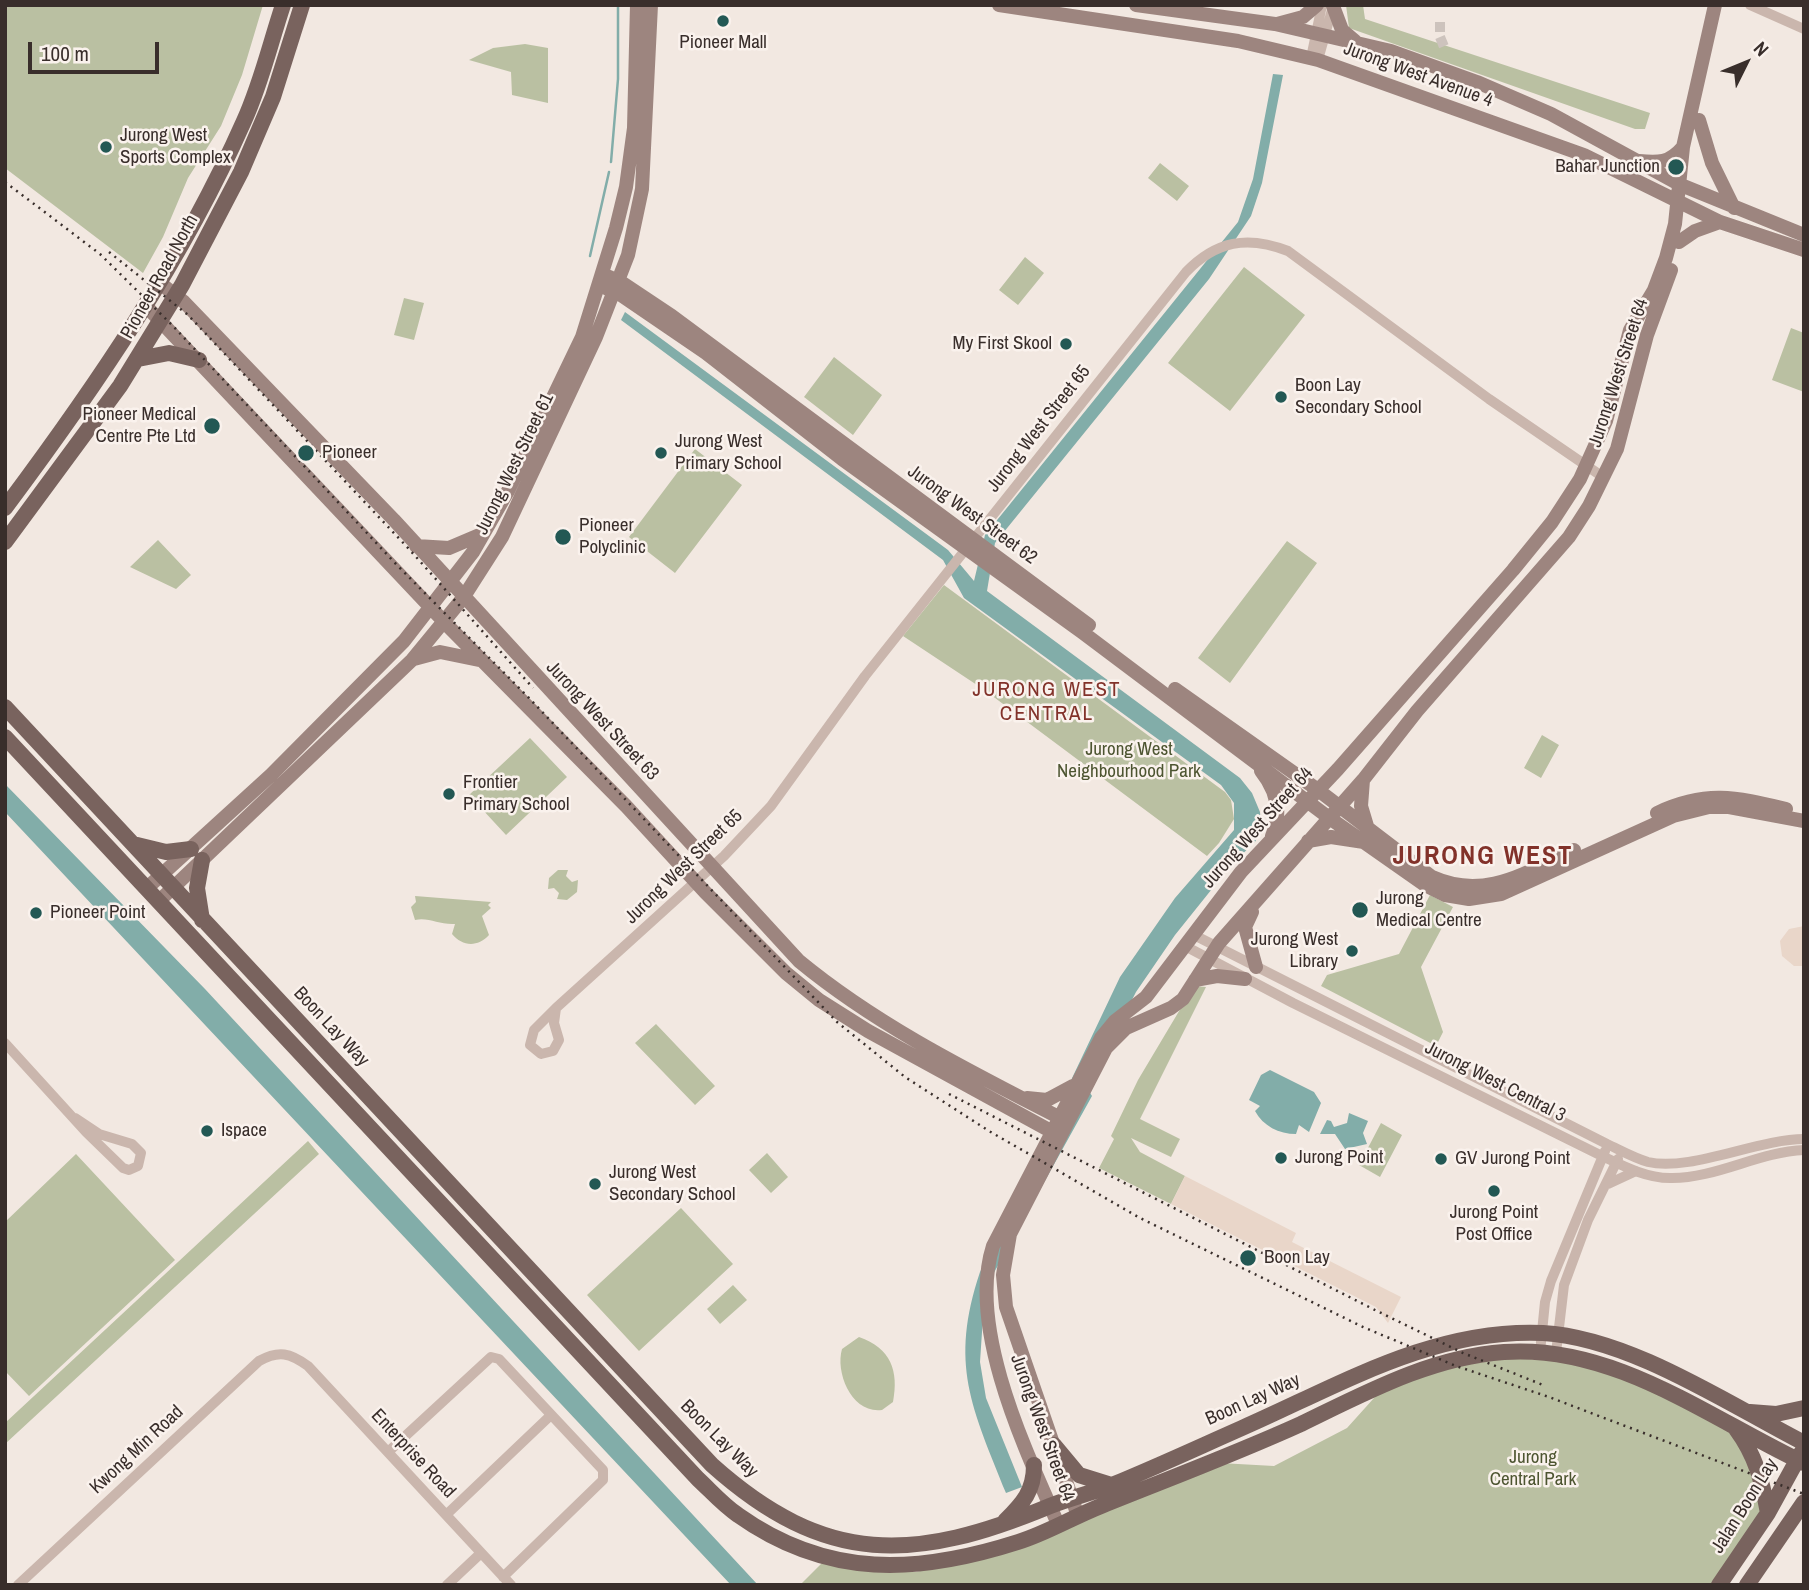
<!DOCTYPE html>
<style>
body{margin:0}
#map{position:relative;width:1809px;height:1590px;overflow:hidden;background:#f2e8e1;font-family:"Archivo Narrow",sans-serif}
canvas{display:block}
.frame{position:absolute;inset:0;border:7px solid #392e2b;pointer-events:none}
.north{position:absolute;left:1711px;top:28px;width:70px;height:70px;-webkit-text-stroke:5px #faf2ed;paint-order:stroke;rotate:47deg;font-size:19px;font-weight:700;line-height:28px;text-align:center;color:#392e2b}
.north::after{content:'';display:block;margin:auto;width:24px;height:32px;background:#392e2b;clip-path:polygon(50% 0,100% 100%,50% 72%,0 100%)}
.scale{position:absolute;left:28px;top:42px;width:131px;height:32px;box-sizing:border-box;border:4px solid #392e2b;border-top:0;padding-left:9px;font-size:21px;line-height:24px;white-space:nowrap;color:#392e2b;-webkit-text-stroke:5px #faf2ed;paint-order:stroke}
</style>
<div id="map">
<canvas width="1809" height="1590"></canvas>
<div class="frame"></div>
<div class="north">N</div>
<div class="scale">100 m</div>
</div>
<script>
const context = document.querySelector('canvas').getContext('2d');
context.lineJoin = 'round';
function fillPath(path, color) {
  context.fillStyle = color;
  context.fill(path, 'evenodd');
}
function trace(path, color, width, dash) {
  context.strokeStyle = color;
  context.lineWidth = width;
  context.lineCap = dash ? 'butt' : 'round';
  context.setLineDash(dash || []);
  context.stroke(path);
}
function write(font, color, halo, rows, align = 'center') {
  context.font = font + ' "Archivo Narrow",sans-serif';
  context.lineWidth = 5;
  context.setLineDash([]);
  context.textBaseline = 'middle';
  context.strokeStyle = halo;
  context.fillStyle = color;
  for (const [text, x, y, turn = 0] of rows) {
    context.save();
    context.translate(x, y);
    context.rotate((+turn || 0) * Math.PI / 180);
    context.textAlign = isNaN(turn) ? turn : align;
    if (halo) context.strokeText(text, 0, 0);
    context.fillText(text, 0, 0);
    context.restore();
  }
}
fillPath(new Path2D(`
 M5,5h258l-21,70 -21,51 -33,52 -25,59 -20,36 -138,-105z
 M1346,5h17l2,14 285,94 -5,16h-10l-286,-101z
 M525,44l23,4v55l-36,-8 -1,-23 -42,-12 24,-12z
 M1160,163l29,23 -12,15 -29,-23z
 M1025,257l19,16 -26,32 -19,-15z
 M1244,267l61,48 -75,96 -62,-48z
 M404,298l20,5 -10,37 -20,-5z
 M1791,328l13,5v59l-32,-12z
 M834,357l48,38 -29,40 -49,-38z
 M695,449l47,36 -67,88 -46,-36z
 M158,540l33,35 -15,14 -46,-22z
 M1287,541l30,22 -87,120 -32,-25z
 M944,585l281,207 6,8 3,19 -15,24 -12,13 -224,-167 -80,-53z
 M1542,735l17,10 -18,33 -17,-10z
 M530,738l37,39 -61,58 -37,-40z
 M558,870h10l-2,6 6,6 6,-2 -1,12 -10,8 -10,-1 2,-6 -5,-5 -6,1 1,-11z
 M1430,895l23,12 -32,60 22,65 -7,14 -115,-60 6,-11 72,-21z
 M415,896l76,6 -3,3 3,3 -9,8 7,19c-12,13 -27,11 -37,-1l3,-10c-16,1 -26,-7 -40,-4l-4,-13 5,-5z
 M1194,986l12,1 -66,132 40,20 -9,18 -40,-19 9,14 45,24 -14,28 -72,-36 15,-29 -3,-3 27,-56z
 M656,1024l59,62 -20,19 -60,-62z
 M1381,1123l21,12 -22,42 -21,-12z
 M308,1141l11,13 -314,290v-21z
 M767,1153l21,24 -17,16 -22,-23z
 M76,1154l99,106 -146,136 -24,-25v-149z
 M681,1208l52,56 -94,87 -52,-56z
 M733,1285l14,15 -27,24 -13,-15z
 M859,1337c32,11 40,34 34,65l-11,8c-30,4 -47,-37 -40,-61z
 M1471,1358l110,2 153,68 28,61 -3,32 -46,64h-913l24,-24 35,9 57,2 105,-26 199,-83 54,3 73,-38 36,-40z`), '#bac0a2');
fillPath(new Path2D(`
 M1804,926v40h-10l-12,-10 -2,-15 9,-12z
 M1185,1176l111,57 -4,9 109,55 -13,26 -12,-16 -205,-103z`), '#e9d6c9');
fillPath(new Path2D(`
 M1273,74l10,1 -21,108 -11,33 -42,63 -214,264 -8,48 253,187 12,15 8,19 1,18 -6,12 -23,22 -57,71 -39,57 -49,96 5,8 -101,182 -7,24 -4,60 6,36 36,89 -16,6c-34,-85 -57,-129 -26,-221l140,-295 55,-79 59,-68v-27l-13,-18 -257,-187 -21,-38 -322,-240 4,-8 323,238 26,31 11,-46 253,-313 15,-43z
 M5,784l200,205 553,596h-27l-726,-773z
 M1270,1070l44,22 7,11 -12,29 -10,-7 -3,9c-17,0 -33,-8 -41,-23l5,-5 -11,-6 12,-25z
 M1349,1113l19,8 -5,12 4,11 -22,5 -10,-15h-15l7,-14 4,1 3,6 13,-4z`), '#82ada9');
trace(new Path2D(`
 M611,162l7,-83v-74
 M590,256l19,-84`), '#82ada9', 2.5);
trace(new Path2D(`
 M1440,22v15l5,12`), '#cdc3bd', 10, [10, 5]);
trace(new Path2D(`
 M1750,5l54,24
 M1311,58l11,-53
 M1318,60l15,-54
 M1192,934l415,210c13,6 27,14 41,18 41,10 110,-23 156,-23
 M1185,946l108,57 309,153c21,10 44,22 68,22 45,1 88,-26 134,-28
 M556,1008l-2,15 5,17 -6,11 -12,3 -11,-9 4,-15 22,-22 168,-152 47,-50 94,-130 321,-404c30,-31 61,-37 102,-21l201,148 114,78
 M5,1043l81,89 37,36 6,2 9,-4 3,-13 -9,-9 -33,-10 -24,-16
 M1608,1184l28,-13
 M1540,1352l5,-50 6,-21 54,-130
 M1556,1353l8,-68 24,-65 30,-61
 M388,1452l103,-95 8,2 104,111v10l-100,97
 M446,1515l105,-100
 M18,1585l241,-224c20,-11 31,-8 49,5l203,219
 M447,1585l34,-32`), '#cab6ad', 10);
trace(new Path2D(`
 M999,5l239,36 80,19 266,95 136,67 84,28
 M1136,5l139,19 116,27 86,31 74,32 130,71 123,50
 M1333,6l9,24 13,11
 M1277,24l26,-7 14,-12
 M1699,120l13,43 22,45
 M1639,161c20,2 30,2 44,-14
 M1679,242l16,-11 25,-9
 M602,274l19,8 51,34 417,309
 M160,283l24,19 210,218 405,441c80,66 174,112 267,160
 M599,285l22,10 85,58 136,106 240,173 246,185 97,68 20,10 24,4 32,-5 172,-78 36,-9h20l75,14
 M146,306l303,321 177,179 79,86 81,81 33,27 49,31 190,104
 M416,546l33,2 33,-14
 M414,659l26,-7 39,8
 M1175,689l143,101 114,87c53,24 94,-5 142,-27
 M1261,771c16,20 21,42 11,65
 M1363,780l-2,26 6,20
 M1657,813c49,-23 78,-16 129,-4
 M1308,841l23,-4 33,5
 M147,888l124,-113 133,-134 69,-89 35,-61 74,-154 34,-109 10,-41 8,-59 3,-123
 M159,901l253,-241 51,-62 39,-61 94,-200 32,-82 14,-66 9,-184
 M1252,912l-7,15 11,40
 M1195,980l22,-4 28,3
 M1027,1098l20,2 26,-14
 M1078,1516l-72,-209 -3,-32 7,-41 96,-186 20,-20 45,-20 12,-9 36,-56 144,-163 54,-69 152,-174 20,-31 28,-57 30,-114 24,-65
 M1058,1524c-33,-75 -91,-197 -65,-278l108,-208 14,-17 31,-24 95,-125 97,-103 175,-199 39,-48 28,-43 26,-58 24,-91 24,-40 12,-32 9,-34 8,-77 32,-142`), '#9d857f', 14);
trace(new Path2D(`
 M138,359l31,-6 30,7
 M5,508c91,-122 177,-247 239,-387 17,-37 26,-77 39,-116
 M5,542l115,-156 62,-101 59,-113 32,-75 29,-92
 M5,707l707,758c114,102 203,97 338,41 20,-8 42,-13 62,-21 44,-18 87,-38 130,-57 98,-43 191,-100 301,-95 87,5 185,71 261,110
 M5,737l693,742c13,12 25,26 40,36 90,64 180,59 280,27 29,-9 55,-25 83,-36 67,-27 134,-52 200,-82 64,-31 130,-67 203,-72 110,-8 205,66 300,111
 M133,844l33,8 25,-3
 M202,920l-5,-32 5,-28
 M1750,1412l26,2 28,-6
 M1736,1429c20,27 26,52 32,84
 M1054,1445l25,30 32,10
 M1005,1521c18,-18 29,-30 29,-56
 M1719,1585l49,-72 33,-60
 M1747,1585l57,-83`), '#79635e', 16);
trace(new Path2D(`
 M5,182l95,72 74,73 221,236 133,134 309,325 68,55 84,54 151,87 223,109 93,39 93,31 255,97
 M109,252l79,63 221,234 124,139
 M949,1094l426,216 88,43 80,32`), '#392e2b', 2.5, [2, 5]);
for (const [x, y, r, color] of [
 [723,21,7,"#235854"],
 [106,147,7,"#235854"],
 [1676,167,9,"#235854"],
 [1066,344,7,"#235854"],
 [1281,397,7,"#235854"],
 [212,426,9,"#235854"],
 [306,453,9,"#235854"],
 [661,453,7,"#235854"],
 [563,537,9,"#235854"],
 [449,794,7,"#235854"],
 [1360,910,9,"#235854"],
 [36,913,7,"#235854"],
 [1352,951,7,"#235854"],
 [207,1131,7,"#235854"],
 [1281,1158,7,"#235854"],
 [1441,1159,7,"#235854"],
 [595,1184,7,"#235854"],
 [1494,1191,7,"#235854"],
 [1248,1258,9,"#235854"]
]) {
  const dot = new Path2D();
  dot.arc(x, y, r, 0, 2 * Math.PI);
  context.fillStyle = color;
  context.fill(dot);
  trace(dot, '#faf2ed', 2.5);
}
write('19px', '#392e2b', '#faf2ed', [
 ["Pioneer Mall",723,43,"center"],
 ["Jurong West",120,136],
 ["Sports Complex",120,158],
 ["Bahar Junction",1660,167,"right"],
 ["My First Skool",1052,344,"right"],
 ["Boon Lay",1295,386],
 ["Secondary School",1295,408],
 ["Pioneer Medical",196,415,"right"],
 ["Centre Pte Ltd",196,437,"right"],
 ["Jurong West",675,442],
 ["Primary School",675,464],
 ["Pioneer",322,453],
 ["Pioneer",579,526],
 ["Polyclinic",579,548],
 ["Frontier",463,783],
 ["Primary School",463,805],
 ["Jurong",1376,899],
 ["Medical Centre",1376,921],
 ["Pioneer Point",50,913],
 ["Jurong West",1338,940,"right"],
 ["Library",1338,962,"right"],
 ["Ispace",221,1131],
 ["Jurong Point",1295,1158],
 ["GV Jurong Point",1455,1159],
 ["Jurong West",609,1173],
 ["Secondary School",609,1195],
 ["Jurong Point",1494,1213,"center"],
 ["Post Office",1494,1235,"center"],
 ["Boon Lay",1264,1258]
], 'left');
write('19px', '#392e2b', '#faf2ed', [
 ["Jurong West Avenue 4",1418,75,20],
 ["Pioneer Road North",160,277,-61],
 ["Jurong West Street 64",1619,373,-72],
 ["Jurong West Street 65",1039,429,-52],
 ["Jurong West Street 61",515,464,-64],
 ["Jurong West Street 62",972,515,36],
 ["Jurong West Street 63",602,721,47],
 ["Jurong West Street 64",1258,828,-48],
 ["Jurong West Street 65",684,867,-44],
 ["Boon Lay Way",331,1027,47],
 ["Jurong West Central 3",1495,1082,27],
 ["Boon Lay Way",1253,1400,-24],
 ["Jurong West Street 64",1042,1428,70],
 ["Boon Lay Way",719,1439,45],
 ["Kwong Min Road",137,1450,-43],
 ["Enterprise Road",413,1454,47],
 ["Jalan Boon Lay",1745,1506,-58]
]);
write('19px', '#4d5531', '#faf2ed', [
 ["Jurong West",1129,750],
 ["Neighbourhood Park",1129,772],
 ["Jurong",1533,1458],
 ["Central Park",1533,1480]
]);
context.letterSpacing = '2px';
write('21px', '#82322a', '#faf2ed', [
 ["JURONG WEST",1047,690],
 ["CENTRAL",1047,714]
]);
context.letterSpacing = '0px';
context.letterSpacing = '2px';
write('bold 26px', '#82322a', '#faf2ed', [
 ["JURONG WEST",1483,857]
]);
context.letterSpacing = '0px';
</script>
